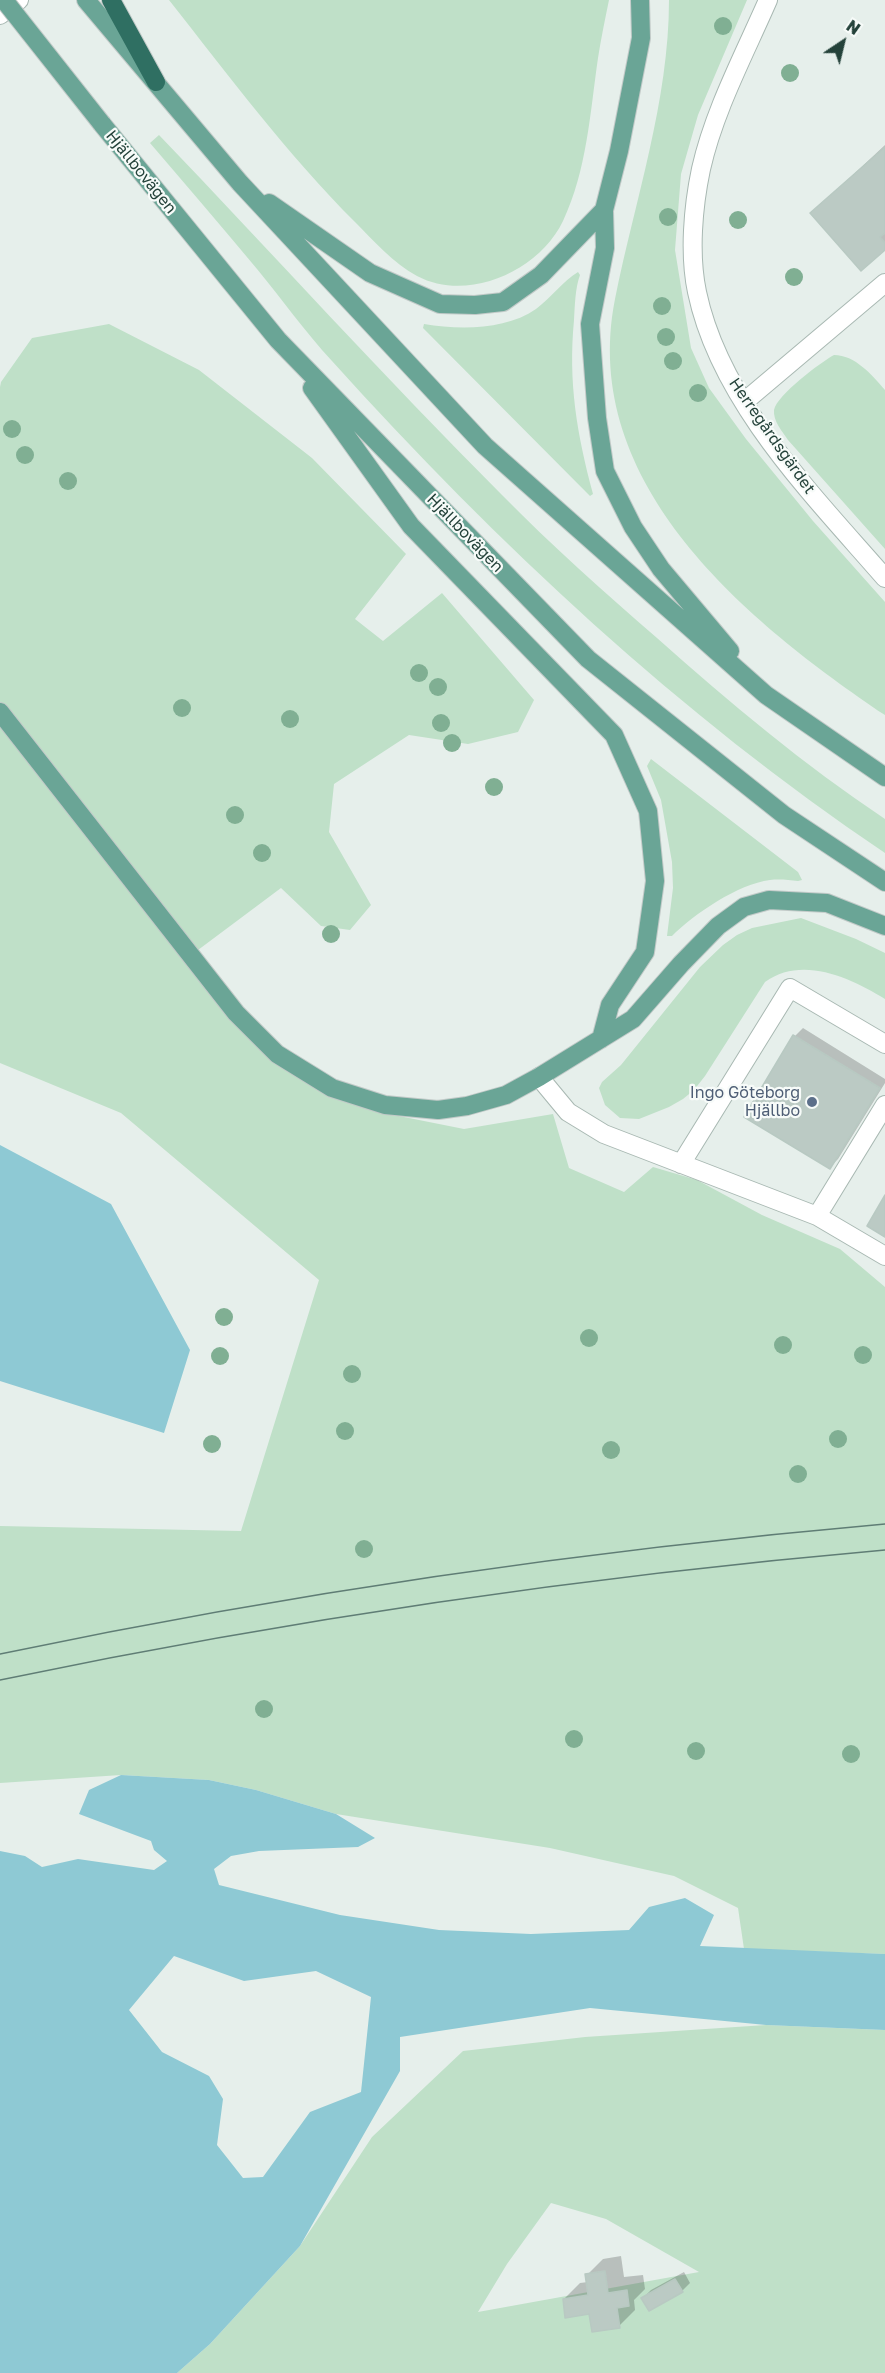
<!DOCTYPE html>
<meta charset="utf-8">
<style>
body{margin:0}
#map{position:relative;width:885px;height:2373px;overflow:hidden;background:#e6efeb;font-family:"Golos Text",sans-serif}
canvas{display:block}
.north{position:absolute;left:813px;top:12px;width:60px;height:60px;-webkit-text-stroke:4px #f7fbf9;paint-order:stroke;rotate:35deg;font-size:16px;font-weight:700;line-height:24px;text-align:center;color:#24423a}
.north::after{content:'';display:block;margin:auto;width:21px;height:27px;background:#24423a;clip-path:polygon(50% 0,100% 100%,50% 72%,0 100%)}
</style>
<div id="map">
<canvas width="885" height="2373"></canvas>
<div class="north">N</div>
</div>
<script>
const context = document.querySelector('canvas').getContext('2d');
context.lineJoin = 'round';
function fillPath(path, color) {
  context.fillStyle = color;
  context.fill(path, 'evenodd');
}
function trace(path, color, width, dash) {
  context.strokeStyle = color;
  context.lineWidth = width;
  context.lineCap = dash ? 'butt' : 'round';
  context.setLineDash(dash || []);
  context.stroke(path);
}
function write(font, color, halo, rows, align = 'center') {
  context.font = font + ' "Golos Text",sans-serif';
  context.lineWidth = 4.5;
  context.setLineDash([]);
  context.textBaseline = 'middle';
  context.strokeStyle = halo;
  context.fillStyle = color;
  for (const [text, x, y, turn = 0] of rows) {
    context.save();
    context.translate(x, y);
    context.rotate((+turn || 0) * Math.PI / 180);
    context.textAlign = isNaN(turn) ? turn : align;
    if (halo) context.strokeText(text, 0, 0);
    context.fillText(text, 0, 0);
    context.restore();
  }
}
fillPath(new Path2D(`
 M169,0h440c-4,19 -8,39 -11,58 -8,55 -11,112 -35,163 -24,50 -95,82 -146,55 -24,-13 -43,-35 -62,-54 -68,-68 -126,-146 -186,-222z
 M669,0h78l-49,115 -17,59 -6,76 16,98 18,40 37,51 67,82 72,81v113c-136,-92 -307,-230 -270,-416 20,-99 54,-198 54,-299z
 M159,135c115,120 226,243 343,360 49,50 102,97 155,143 72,64 147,127 228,181v34c-205,-138 -388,-309 -553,-492 -27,-29 -50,-62 -75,-92 -35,-42 -71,-84 -107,-126z
 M578,272l2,3c-5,14 -5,30 -6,45 -6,63 3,114 19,174l-3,2 -167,-168 1,-4c36,6 82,6 112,-15 15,-11 27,-28 42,-37z
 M109,324l90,46 113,88 94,96 -51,65 28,22 59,-48 92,107 -16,32 -50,12 -59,-9 -75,49 -5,48 42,73 -21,25 -29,-4 -40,-38 -87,65 76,94 64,40 65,29 65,13 89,-15 16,54 55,24 29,-25 44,13 65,35 78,34 45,38v667l-141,-5 -6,-41 -64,-32 -124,-28 -214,-34 -80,-24 -47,-10 -88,-5 -121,8v-257l241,5 78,-251 -198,-167 -121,-50v-676l1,-5 31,-44z
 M834,355c21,0 38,20 51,35v159l-97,-109c-6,-9 -15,-19 -14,-30 3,-15 47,-48 60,-55z
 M651,759l147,113 4,8 -4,1c-9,-1 -19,-2 -28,-1 -32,4 -76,34 -98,56h-5l6,-48 -1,-26 -11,-62 -14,-34z
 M801,918l55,21 29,14v46c-34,-21 -83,-44 -120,-17l-60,94 -11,14 -11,9 -14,8 -30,12 -19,-1 -15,-13 -6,-17 3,-6 19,-17 79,-98 23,-22 14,-10 15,-7z
 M766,2025l119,5v343h-708l33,-29 90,-98 72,-109 91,-86 122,-14zM551,2203l55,16 93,53 -221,40 29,-48z`), '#bfe0c8');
fillPath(new Path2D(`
 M0,1145l111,59 79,146 -26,83 -164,-52z
 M121,1775l88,5 47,10 80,24 39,24 -17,9 -99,4 -28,5 -17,13 5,16 121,30 99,15 92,4 98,-4 20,-23 36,-9 29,17 -14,31 185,8v76l-119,-5 -176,-17 -190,29v34l-100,175 -90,98 -33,29h-177v-522l25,5 17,11 36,-8 76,11 13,-9 -13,-11 -3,-9 -72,-27 10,-24zM174,1956l70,25 72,-10 55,26 -10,95 -51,20 -47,65 -20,1 -26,-33 6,-46 -14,-23 -47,-24 -33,-42z`), '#8ec9d4');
fillPath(new Path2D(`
 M885,145v103l-73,-35z
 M803,1028l82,51v4l-47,76 -8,8 -35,-131z
 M621,2256l3,21 19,-2 2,14 -11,11 1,10 -16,16 -55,-27 16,-16 8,-1 -1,-7 16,-16z
 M684,2272l6,11 -8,8 -39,7 8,-8z`), '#0003');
const building = new Path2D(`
 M885,147v86l-5,4 5,6v7l-24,21 -51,-58z
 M793,1035l87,53 -50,81 -86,-52z
 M885,1195v42l-18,-11z
 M605,2271l3,22 19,-3 2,16 -12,2 3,20 -28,4 -3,-18 -24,4 -2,-19 25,-4 -3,-21z
 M675,2279l8,13 -34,19 -8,-13z`);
fillPath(building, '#bbcac4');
trace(building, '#b8c9c2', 1.5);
const minor = new Path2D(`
 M768,0c-24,55 -54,111 -67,169 -8,38 -12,85 -4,123 23,110 116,203 188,286
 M0,15l19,-15
 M744,402l141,-119
 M539,1077l29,35 36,22 213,82 68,-111
 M681,1164l109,-176 95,56
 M817,1216l68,40`);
const major = new Path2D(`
 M86,0l154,183 245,263 281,249 119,82
 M640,0l1,38 -22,113 -15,59 1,38 -15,76 7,94 8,53 28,56 28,42 69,82
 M102,124l176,216 310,319 196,156 101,67
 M269,203l101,70 70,31 35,1 28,-3 38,-27 63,-65
 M312,388l99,138 203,209 34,76 7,70 -10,71 -35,53 -9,34
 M0,712l236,301 41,41 55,34 53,17 53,5 29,-4 39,-11 33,-18 94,-58 48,-55 37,-38 26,-19 25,-7 58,3 58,23`);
const highway = new Path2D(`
 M111,0l45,82`);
trace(minor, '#a8b8b2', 20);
trace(major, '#c2cac8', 20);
trace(highway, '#c2cac8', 20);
trace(minor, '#fff', 18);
trace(major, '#6aa596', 18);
trace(highway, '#2f6f62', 18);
trace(new Path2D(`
 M0,1654c291,-61 588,-104 885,-130
 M0,1680c292,-61 588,-104 885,-130`), '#5f7d75', 1.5);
const majorBridge = new Path2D(`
 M4,0l98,124`);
trace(majorBridge, '#c2cac8', 20, []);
trace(majorBridge, '#6aa596', 18);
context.fillStyle = '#80af93';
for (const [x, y] of [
 [723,26],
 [790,73],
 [668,217],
 [738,220],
 [794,277],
 [662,306],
 [666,337],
 [673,361],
 [698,393],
 [12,429],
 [25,455],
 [68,481],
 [419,673],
 [438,687],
 [182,708],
 [290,719],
 [441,723],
 [452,743],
 [494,787],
 [235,815],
 [262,853],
 [331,934],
 [224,1317],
 [589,1338],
 [783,1345],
 [863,1355],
 [220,1356],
 [352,1374],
 [345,1431],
 [838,1439],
 [212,1444],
 [611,1450],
 [798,1474],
 [364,1549],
 [264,1709],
 [574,1739],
 [696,1751],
 [851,1754]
]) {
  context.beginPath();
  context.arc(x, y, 9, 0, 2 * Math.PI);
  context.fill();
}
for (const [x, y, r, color] of [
 [812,1102,6,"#5c6f8a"]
]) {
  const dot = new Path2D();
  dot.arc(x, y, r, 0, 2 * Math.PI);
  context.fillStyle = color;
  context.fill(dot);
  trace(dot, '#f7fbf9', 2);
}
write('16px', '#24423a', '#f7fbf9', [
 ["Hjällbovägen",141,172,51],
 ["Herregårdsgärdet",772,436,55],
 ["Hjällbovägen",465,533,46]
]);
write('16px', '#4e5e75', '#f7fbf9', [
 ["Ingo Göteborg",800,1093],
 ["Hjällbo",800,1111]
], 'right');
</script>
